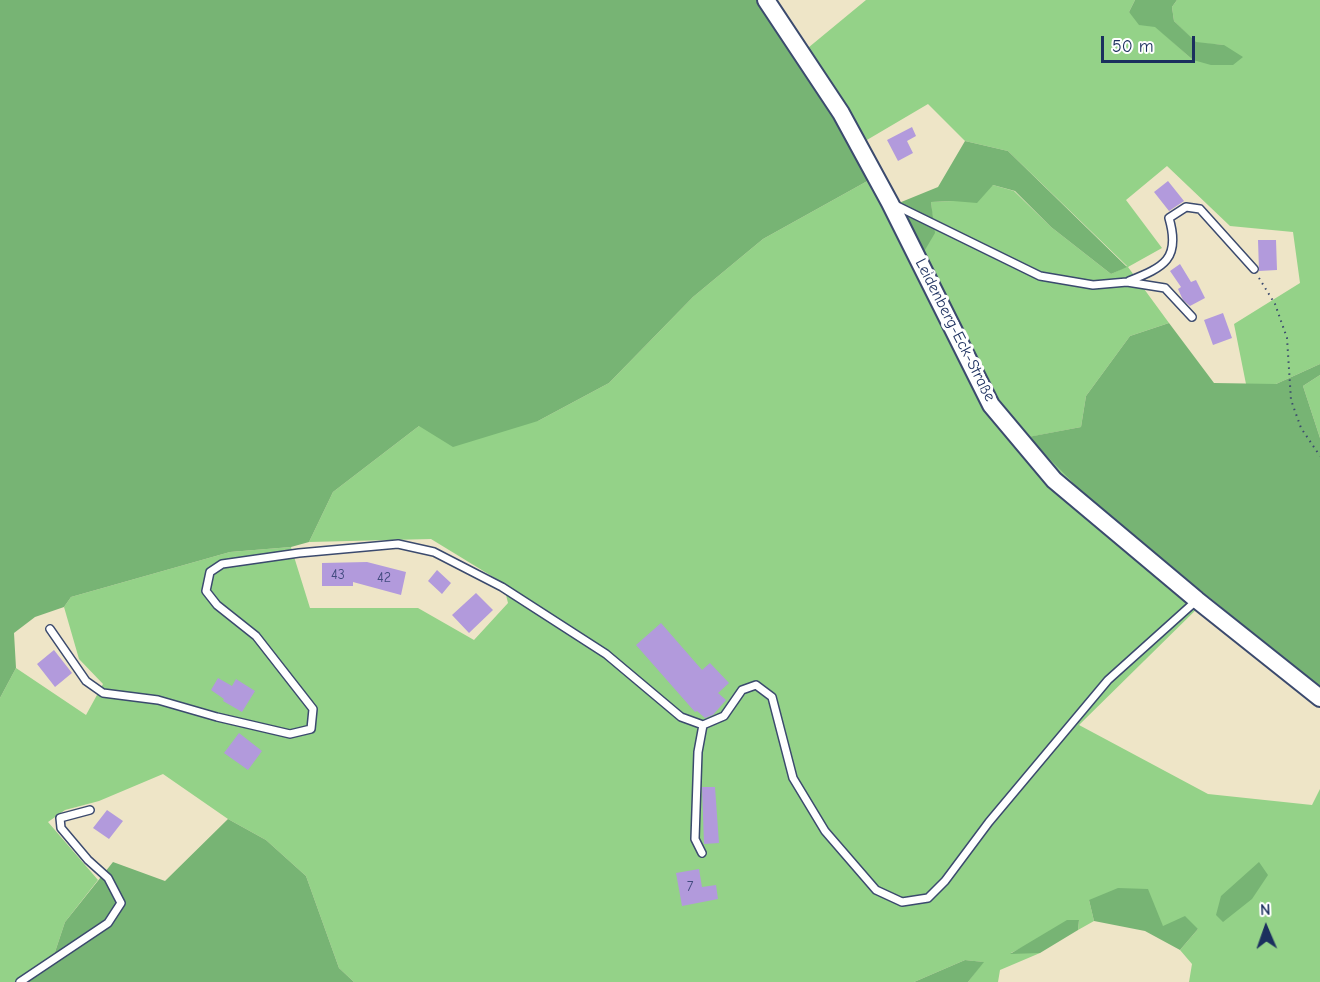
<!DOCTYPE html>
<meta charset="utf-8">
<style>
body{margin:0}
#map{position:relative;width:1320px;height:982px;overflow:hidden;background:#eee5c7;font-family:"Comic Neue",sans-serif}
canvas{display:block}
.north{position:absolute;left:1236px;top:898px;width:60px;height:60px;-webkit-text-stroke:4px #fff;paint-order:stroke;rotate:358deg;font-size:16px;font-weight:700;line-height:24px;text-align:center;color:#1b2f5e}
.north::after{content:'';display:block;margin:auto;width:21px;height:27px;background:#1b2f5e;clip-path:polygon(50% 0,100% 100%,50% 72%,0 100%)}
.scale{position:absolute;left:1101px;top:36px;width:94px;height:27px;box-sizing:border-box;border:3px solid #1b2f5e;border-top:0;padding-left:8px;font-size:18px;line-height:21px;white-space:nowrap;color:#1b2f5e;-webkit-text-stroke:4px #fff;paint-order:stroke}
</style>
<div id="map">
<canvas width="1320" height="982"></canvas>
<div class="north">N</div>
<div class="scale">50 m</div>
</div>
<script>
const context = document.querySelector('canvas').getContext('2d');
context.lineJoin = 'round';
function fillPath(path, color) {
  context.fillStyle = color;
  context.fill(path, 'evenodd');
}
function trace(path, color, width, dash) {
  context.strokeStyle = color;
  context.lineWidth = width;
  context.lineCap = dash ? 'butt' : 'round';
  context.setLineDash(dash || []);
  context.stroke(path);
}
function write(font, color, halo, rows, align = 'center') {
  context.font = font + ' "Comic Neue",sans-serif';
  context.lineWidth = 6;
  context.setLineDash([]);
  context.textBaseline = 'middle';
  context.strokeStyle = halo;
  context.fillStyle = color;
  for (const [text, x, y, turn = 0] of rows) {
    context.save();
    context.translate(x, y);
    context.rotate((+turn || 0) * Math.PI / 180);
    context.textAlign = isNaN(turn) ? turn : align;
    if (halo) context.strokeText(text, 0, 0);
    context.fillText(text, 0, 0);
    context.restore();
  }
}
fillPath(new Path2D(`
 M866,0h269l-6,12 26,14 38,34 31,-15 -28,-2 -22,-22 -2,-14 5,-7h143v364l-44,20h-30l-12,-60 66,-41 -7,-51 -63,-6 -63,-60 -41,34 36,48 -34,19 41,56 -39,13 -44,60 -5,31 -52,10 51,53 130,106 -131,129 129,69 104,11 8,-16v193h-131l3,-18 -12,-14 18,-21 -35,-3 -74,-26 5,21 -16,9 1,-10 -68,33h29l-40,17 -2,12h-30l15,-20 -18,-2 -51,22h-560l-15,-14 -33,-92 -40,-36 -38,-21 -65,-45 -64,27 -34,9 -17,12 50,58 -33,42 -10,30 -32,30h-23v-284l16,-30 70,47 17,-31 -24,-25 -15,-52 7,-10 159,-45 61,-5 19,61h108l56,32 34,-37 -5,-20 -72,-44 -122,3 24,-50 86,-66 119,-5 71,-38 84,-86 70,-58 108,-60 63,54 -3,-31 22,-1 40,-16 21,6 37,36 60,47 16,-8 -119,-115 -43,-10 -37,-37 -73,43 -58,-90z
 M1320,375v63l-17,-52z`), '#94d288');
fillPath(new Path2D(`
 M0,0h758l97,147 16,32 -108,60 -70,58 -84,86 -71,38 -85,26 -34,-21 -86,66 -24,50 -18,5 -61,5 -159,45 -7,10 -29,10 -21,16 2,35 -16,30z
 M1135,0h42l-5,7 2,14 22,21 28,3 19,12 -10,8h-22l-18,-5 -38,-33 -16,-2 -10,-13z
 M965,141l43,10 119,116 -16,7 -60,-47 -36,-36 -22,-6 -16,18 -24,-2 -22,1 4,31 -13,22 -33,-48 49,-20z
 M1169,323l45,60 62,1 44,-20v11l-17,11 17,52v251l-240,-199 -52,-53 53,-10 5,-31 44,-60z
 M228,819l38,21 40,36 33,92 15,14h-331l32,-30 10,-30 48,-60 52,19z
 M1259,862l9,13 -16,24 -29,23 -7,-7 5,-19z
 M1118,888l30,1 15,37 22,-10 13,13 -18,21 -35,-19 -51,-10 -5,-21z
 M1067,920h12l-1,10 -38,23 -30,1z
 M965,960l19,2 -16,20h-54z`), '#77b474');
fillPath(new Path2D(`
 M912,127l4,9 -9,5 6,12 -15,8 -11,-21z
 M1168,181l16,20 -15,10 -15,-19z
 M1258,240h18l1,30 -18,1z
 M1180,264l11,18 5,-2 9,18 -15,8 -7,-6 -5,-11 3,-2 -11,-16z
 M1223,313l9,25 -19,7 -9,-25z
 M367,562l39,10 -5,23 -48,-13v4h-31v-23z
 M437,570l14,13 -9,11 -14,-13z
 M476,593l17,17 -24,23 -17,-18z
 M661,623l41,47 8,-7 19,20 -11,10 8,7 -13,15 -8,3 -8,-7 -2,1 -59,-67z
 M54,650l18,23 -17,14 -18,-23z
 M218,678l14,8 4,-7 19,12 -13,21 -19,-11 1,-2 -13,-9z
 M239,733l23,18 -14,19 -24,-17z
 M702,787h13l4,56 -15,1z
 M107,810l16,11 -14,18 -16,-11z
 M699,869l3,18 14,-2 2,14 -36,7 -6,-33z`), '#b29adc');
const service = new Path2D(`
 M895,205l145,71 53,9 34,-3 38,6 27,29
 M1129,281c35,-14 52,-22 40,-63l17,-11 14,2 54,60
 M50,629l36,52 17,12 55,7 59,17 73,17 21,-5 2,-20 -57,-73 -39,-31 -11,-14 4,-19 12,-8 77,-11 99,-9 36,8 68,35 104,67 75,63 22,8
 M702,853l-7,-14 3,-87 5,-27 21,-9 18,-26 14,-5 16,12 21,81 32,53 51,59 26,12 26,-4 17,-17 44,-59 119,-142 89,-80
 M20,982l88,-59 13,-20 -13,-25 -20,-18 -27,-32 -1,-10 30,-8`);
const tertiary = new Path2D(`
 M766,0l75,113 49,90 101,202 63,75 143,120 123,98`);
trace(service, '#3b4a6e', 10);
trace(tertiary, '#3b4a6e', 20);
trace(new Path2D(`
 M1259,278l16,26 12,34 4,62 10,28 19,28`), '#3b4a6e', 2, [1.5, 4.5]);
trace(service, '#fff', 7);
trace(tertiary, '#fff', 16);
write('14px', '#414a7e', null, [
 ["43",338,575],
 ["42",384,578],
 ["7",690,887]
]);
write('16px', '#1b2f5e', '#fff', [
 ["Leidenberg-Eck-Straße",955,330,63]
]);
</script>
